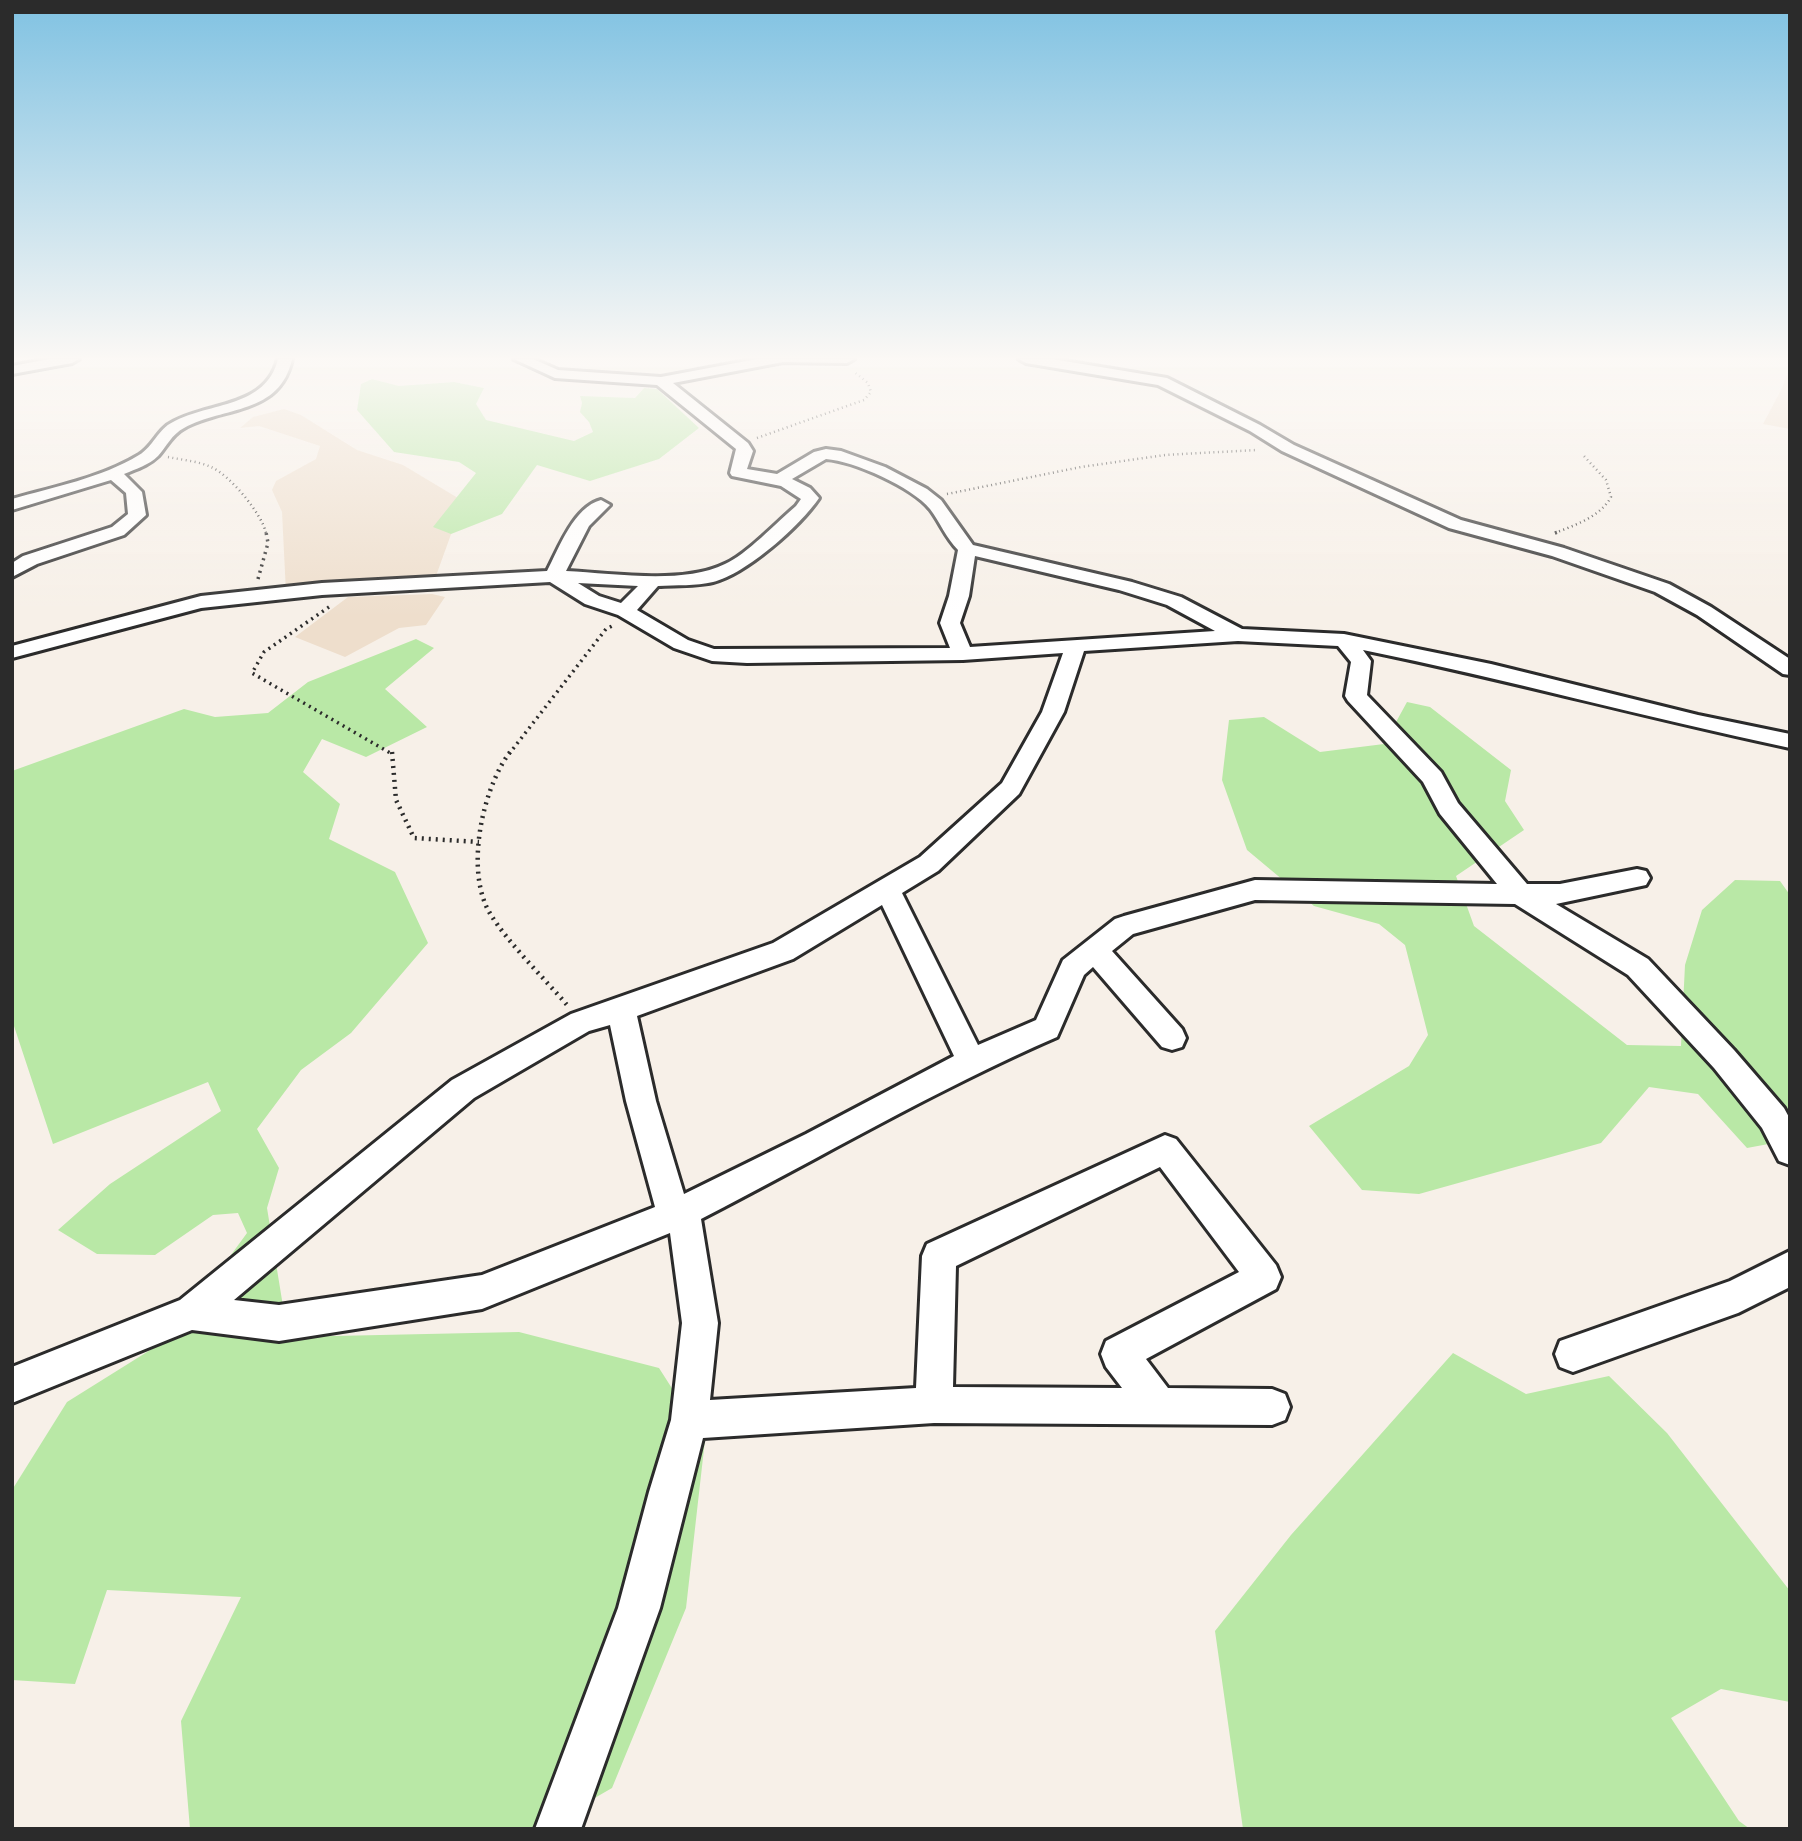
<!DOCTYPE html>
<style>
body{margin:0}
#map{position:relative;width:1802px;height:1841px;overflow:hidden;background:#f7f0e8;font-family:"Playpen Sans",sans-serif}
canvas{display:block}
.frame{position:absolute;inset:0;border:14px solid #2b2b2b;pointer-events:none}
</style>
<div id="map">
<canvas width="1802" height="1841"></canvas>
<div class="frame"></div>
</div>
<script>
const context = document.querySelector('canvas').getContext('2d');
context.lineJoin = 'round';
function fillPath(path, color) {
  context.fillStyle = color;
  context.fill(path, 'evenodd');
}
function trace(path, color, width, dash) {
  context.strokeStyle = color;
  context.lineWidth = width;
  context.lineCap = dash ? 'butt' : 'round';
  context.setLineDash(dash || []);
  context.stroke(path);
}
fillPath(new Path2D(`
 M1790,366v63l-27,-5 19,-36z
 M284,409l17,6 56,35 46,15 60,36 -27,75 -150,17 -4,-81 -10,-22 4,-9 40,-22 4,-13 -61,-20 -19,2 13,-11z
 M432,594l13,3 -19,28 -27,3 -54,29 -50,-20 53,-40z`), '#eedecc');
fillPath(new Path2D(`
 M372,379l27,7 55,-4 30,6 -8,16 10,16 88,21 19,-9 -4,-10 -9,-10 2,-9 -2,-7 55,2 9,-10 13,1 42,39 -40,31 -69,22 -53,-16 -35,49 -51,20 -18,-7 43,-54 -17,-11 -65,-10 -37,-42 4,-26z
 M416,639l18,9 -49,41 42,38 -61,30 -44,-18 -19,33 37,32 -11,35 66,33 33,71 -77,90 -50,37 -44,59 22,39 -12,40 21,129 231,-5 140,36 46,72 -19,168 -74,180 -71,41h-351l-9,-108 60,-124 -134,-7 -32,94 -63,-4v-190l55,-88 104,-65 76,-104 -9,-20 -25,2 -58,40 -58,-1 -39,-24 52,-46 111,-73 -13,-29 -155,62 -41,-124v-249l172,-62 31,8 53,-4 40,-31z
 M1407,702l23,5 81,63 -6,31 19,29 -68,46 18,50 153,119 54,1 4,-81 17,-55 33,-30 45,1 10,14v245l-43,8 -49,-54 -49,-7 -48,56 -182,51 -57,-4 -53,-64 100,-60 19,-31 -23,-90 -26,-21 -65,-18 -67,-56 -25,-70 7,-60 35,-3 56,35 64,-8z
 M1453,1353l73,41 83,-18 58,57 123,158v111l-69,-13 -50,29 68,103 11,8h-507l-28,-198 76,-96z`), '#b9e8a6');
const minor = new Path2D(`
 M49,359h30l-7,4 -60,11v-8z
 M278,359h14c-12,56 -68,47 -108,69 -12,6 -18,19 -26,28 -9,9 -22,13 -34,18l18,18 4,23 -22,20 -87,29 -25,13v-14l11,-7 89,-29 16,-13 -2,-21 -15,-13 -99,30v-11c42,-12 89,-21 127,-44 14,-8 19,-26 34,-33 37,-20 93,-14 105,-63z
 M514,359h19l25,11 103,7 96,-18h97l-7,4 -64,-1 -110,21 75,60 5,8 -6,18 30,5 37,-22 12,-3 15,2 44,16 42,22 14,11 32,45 159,37 49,15 61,32 102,5 147,30 207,51 92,19v14c-143,-30 -284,-69 -427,-98l8,11 -4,34 74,77 17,31 69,81h33l77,-15 9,2 4,7 -4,7 -90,19 92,55 86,91 50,58 6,11v46l-11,-4 -17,-33 -48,-60 -86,-93 -113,-71 -260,-4 -122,34 -21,17 70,78 4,9 -4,9 -10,3 -10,-3 -69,-80 -9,8 -27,62c-122,53 -237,121 -356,182l17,104 -8,77 206,-12 6,-132 5,-12 238,-109 11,4 100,126 5,12 -5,12 -130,70 22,29 104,1 13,5 5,13 -5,13 -13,5 -338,-2 -231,15 -43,170 -79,221h-46l83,-221 31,-116 22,-72 11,-97 -12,-90 -188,76 -203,32 -87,-11 -180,73v-36l168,-67 272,-220 119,-66 202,-71 147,-86 82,-74 40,-71 21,-59 -100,7 -216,3 -35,-2 -38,-13 -56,-33 -33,-11 -35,-22 -228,13 -121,13 -189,50v-12l189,-50 121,-13 225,-12c12,-23 27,-64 54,-71l9,5 -21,21 -23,45c47,2 116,14 159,-7 21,-9 52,-42 71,-58l5,-7 -20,-13 -49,-10 -2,-3 6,-24 -79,-64 -102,-7zM826,459c28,2 86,28 104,50 10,13 16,29 28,41l-9,46 -9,27 10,25 -236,1 -26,-9 -51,-30 21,-24c18,-1 38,0 55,-4 33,-8 87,-56 106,-84l-9,-10 -18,-9zM975,556l144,34 48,15 48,26 -245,16 -10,-24 9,-27zM578,583l60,3 -17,17 -22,-7zM1238,641l100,5 13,16 -6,34 3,5 75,81 17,32 57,70 -242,-4 -131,36 -9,3 -52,41 -27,60 -58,25 -76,-152 36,-22 81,-77 45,-82 20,-61zM882,905l72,151 -148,78 -122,60 -28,-93 -19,-85 156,-57zM610,1025l16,76 29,106 -173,68 -203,30 -45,-5 240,-202 115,-67zM1160,1167l79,105 -133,69 -5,13 5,13 16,21 -169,-1 3,-121z
 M1019,359h33l115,19 93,47 34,20 167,75 103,28 105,36 42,23 79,52v16l-7,-1 -86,-59 -42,-23 -103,-36 -103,-28 -167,-77 -32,-20 -92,-46 -132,-22z
 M1790,1251v36l-52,26 -165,59 -13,-5 -5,-13 5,-13 170,-60z`);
trace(minor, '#2b2b2b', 6);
trace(new Path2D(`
 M757,438l107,-38 7,-8 -3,-9 -15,-12
 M168,457c14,3 30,4 43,10 19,8 51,47 55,66
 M947,494l134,-27 84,-12 92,-5
 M1555,533c20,-8 45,-16 56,-36l-5,-17 -23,-25`), '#2b2b2b', 2.5, [1, 3.5]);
trace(new Path2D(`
 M1555,533l3,-1
 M258,579l10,-36 -2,-11
 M329,607l-65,45 -12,21 140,81
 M509,754l97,-125 6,-3`), '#2b2b2b', 3.5, [2, 4.5]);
trace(new Path2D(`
 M392,752l4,48 18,38 65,4
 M510,752c-28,37 -46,121 -19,163 18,29 53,63 76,90`), '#2b2b2b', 4.5, [2, 5]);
fillPath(minor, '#fff');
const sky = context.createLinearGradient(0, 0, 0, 617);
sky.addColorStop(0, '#80c2e2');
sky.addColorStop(0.58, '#fbf8f5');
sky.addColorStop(1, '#fbf8f500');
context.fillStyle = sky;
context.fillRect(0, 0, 1802, 617);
</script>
